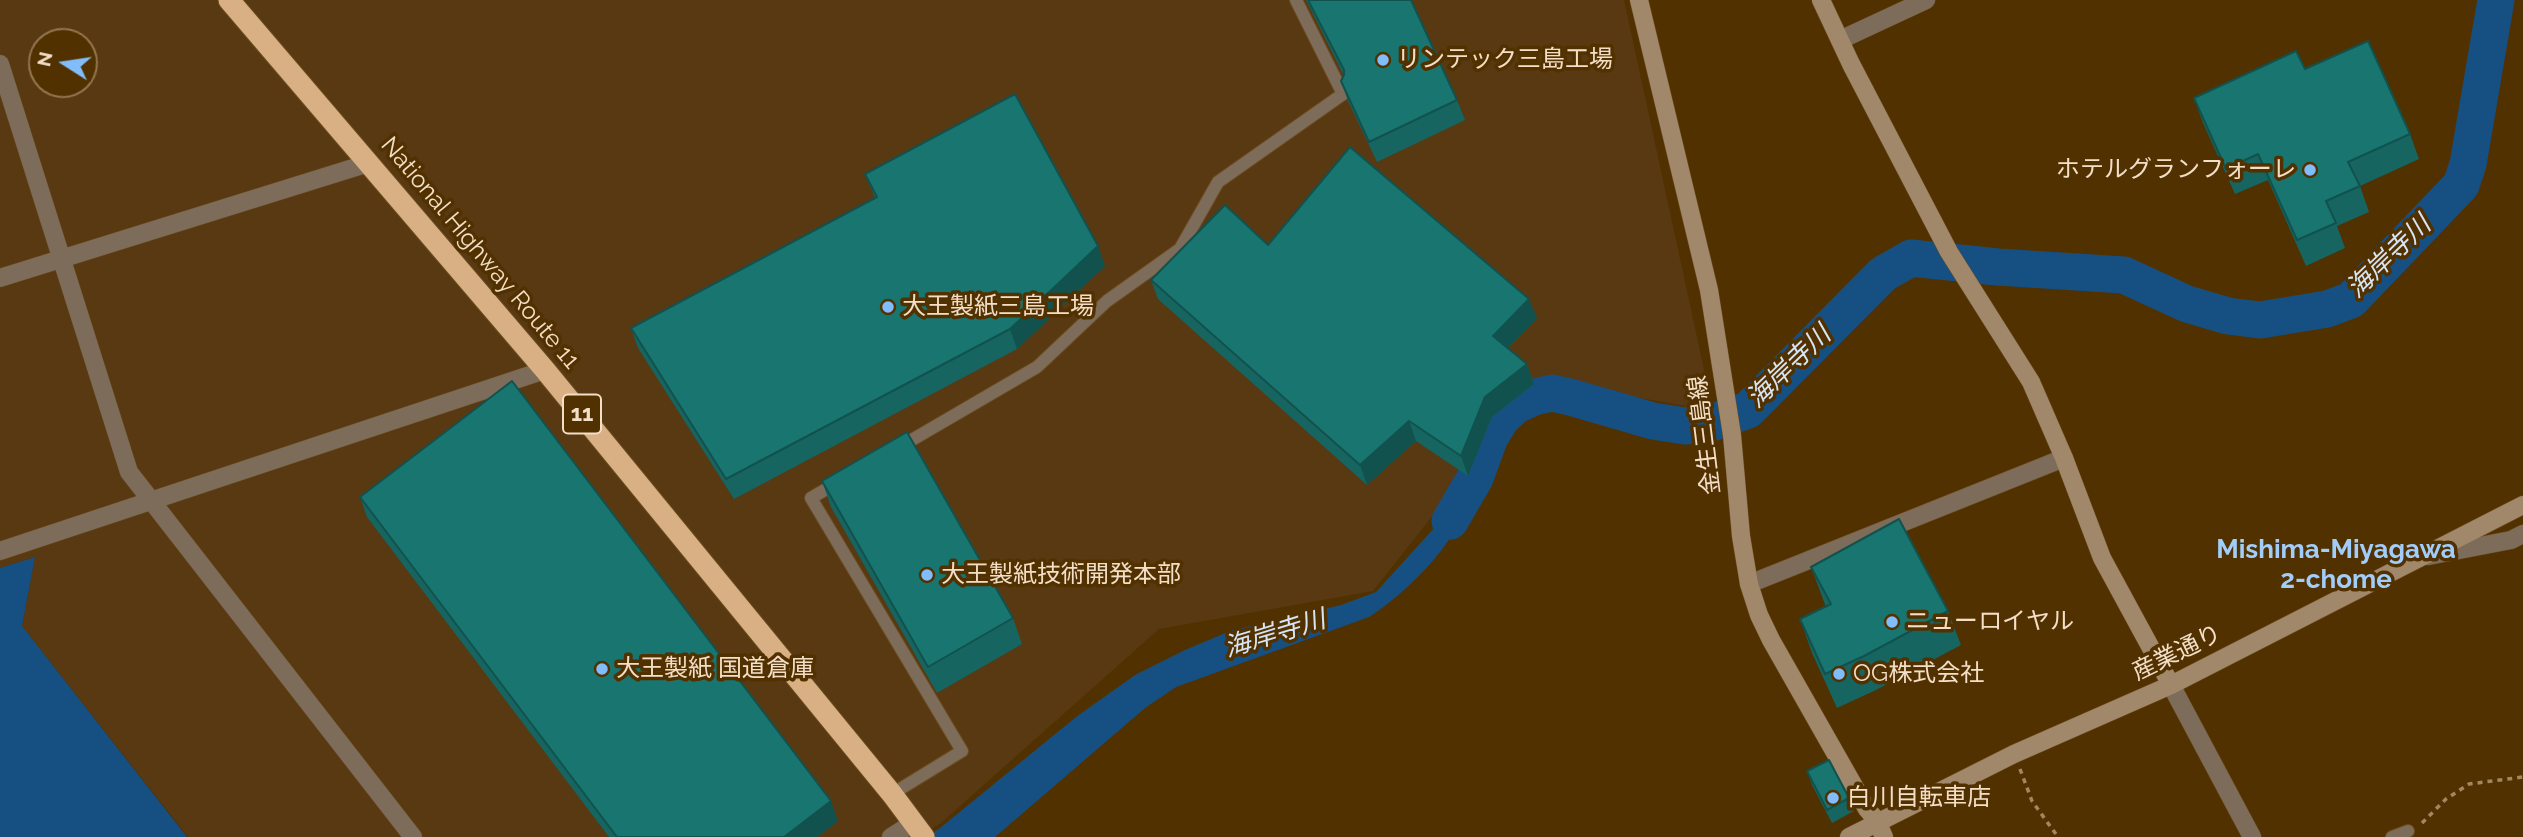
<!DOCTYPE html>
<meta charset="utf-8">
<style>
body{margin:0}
#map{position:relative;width:2523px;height:837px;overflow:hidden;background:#523100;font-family:Raleway,sans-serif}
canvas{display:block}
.north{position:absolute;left:28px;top:28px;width:70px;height:70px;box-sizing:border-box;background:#523100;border:2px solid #927650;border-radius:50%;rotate:282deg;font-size:19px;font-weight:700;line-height:28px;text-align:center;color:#f3dec7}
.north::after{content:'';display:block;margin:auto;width:24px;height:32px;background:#80bdfa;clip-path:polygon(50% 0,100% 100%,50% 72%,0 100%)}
</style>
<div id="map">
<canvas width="2523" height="837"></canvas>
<div class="north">N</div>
</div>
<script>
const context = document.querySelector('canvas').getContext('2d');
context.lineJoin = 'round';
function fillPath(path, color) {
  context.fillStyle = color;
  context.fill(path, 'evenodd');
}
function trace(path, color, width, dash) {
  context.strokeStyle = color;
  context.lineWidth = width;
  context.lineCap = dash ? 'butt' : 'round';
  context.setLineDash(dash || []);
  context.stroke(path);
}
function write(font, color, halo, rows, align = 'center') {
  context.font = font + ' Raleway,"Noto Sans JP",sans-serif';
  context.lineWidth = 7;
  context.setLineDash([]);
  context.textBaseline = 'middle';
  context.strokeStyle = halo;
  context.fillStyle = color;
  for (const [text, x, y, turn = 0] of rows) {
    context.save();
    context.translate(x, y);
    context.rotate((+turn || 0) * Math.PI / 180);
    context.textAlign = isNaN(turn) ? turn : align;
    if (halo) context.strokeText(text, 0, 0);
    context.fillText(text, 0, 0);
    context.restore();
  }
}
fillPath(new Path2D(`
 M0,0h1624l89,411 -173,-31 -167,211 -214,38 -218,194 -22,14h-731l-166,-211 13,-69 -35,11zM42,42h42v42h-42z`), '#583912');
fillPath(new Path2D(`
 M1460,475l15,3 3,4c-9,20 -17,41 -30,59 -19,28 -51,58 -79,76l-193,70 -31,21 -150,129h-69l14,-9 136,-111 59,-42 50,-25 45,-19 111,-26 35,-13 60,-66z
 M35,557l-13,69 165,211h-187v-269z`), '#165082');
trace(new Path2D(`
 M1450,521l25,-43 15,-41 11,-18 15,-14 18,-8 18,-4 18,4 83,24 32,5 26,-3 37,-13 135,-136 28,-16 87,9 126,8 63,29 41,12 32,4 67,-11 24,-9 110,-115 7,-21 28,-164`), '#165082', 37);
const lane = new Path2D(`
 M898,448l139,-81 70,-66 73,-52 38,-67 125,-88 -47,-94
 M840,481l-29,17 151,253 -70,43
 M2392,837l16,-6`);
const street = new Path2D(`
 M1840,40l86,-40
 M0,64l129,408 284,365
 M0,278l369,-115
 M0,551l545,-181
 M2428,556l83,-16 12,-6
 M1749,584l315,-126
 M2171,685l81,152
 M891,837l22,-14`);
const secondary = new Path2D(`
 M1639,0l70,290 23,145 9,101 8,48 10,31 12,25 96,169 10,12 7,16
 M1821,0l30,64 98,188 82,130 33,76 38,100 69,127
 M1849,837l165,-83 157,-69 352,-180`);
const highway = new Path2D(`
 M229,0l316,370 347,424 32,43`);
trace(lane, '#6c4d20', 14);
trace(street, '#6c4d20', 19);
trace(secondary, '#6c4d20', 19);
trace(highway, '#6c4d20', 23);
trace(new Path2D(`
 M2020,769l12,32 26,36
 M2422,823l24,-24 23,-15 54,-7`), '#a28763', 3.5, [5, 5]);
trace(lane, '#7d6c5a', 12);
trace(street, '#7d6c5a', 18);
trace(secondary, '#a2886b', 18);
trace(highway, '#d8b083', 21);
fillPath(new Path2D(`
 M1306,0h105l46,100 8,20 -88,42 -29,-61 -7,-20 3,-5z
 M2305,69l105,65 9,25 -59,27 9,26 -32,14 8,22 -39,18 -38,-86 -33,14 -32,-71 -9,-25z
 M865,174l240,92 -88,83 -283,150 -96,-151 -7,-20 244,-130z
 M1268,245l269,73 -29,30 19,16 7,20 -42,33 -24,59 -52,-35 -49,44 -209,-186 -7,-19z
 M822,481l191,137 9,26 -85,49 -106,-186z
 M360,497l478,324 -21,16h-208l-242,-320z
 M1811,567l137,44 13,34 -85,45 -39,18 -25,-55 -12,-34 26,-12z
 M1807,771l42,27 5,13 -22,12 -20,-38z`), '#166560');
fillPath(new Path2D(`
 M1098,246l7,20 -88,83 -7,-20z
 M1529,299l8,19 -37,38 -7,-20z
 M1527,364l7,20 -42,33 -24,59 -7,-20 24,-59z
 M1409,421l7,20 -49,44 -7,-20z
 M831,801l7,20 -21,16h-33z`), '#12524e');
const building = new Path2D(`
 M1308,0h103l46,100 -88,42 -28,-61 3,-6v-5z
 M2368,41l42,93 -62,28 12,24 -34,15 10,22 -39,17 -39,-86 -32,15 -32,-71 102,-47 9,18z
 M1015,94l83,152 -88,83 -284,150 -95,-151 246,-131 -12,-23z
 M1350,147l179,152 -36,37 34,28 -42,33 -24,59 -52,-35 -49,44 -209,-185 74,-75 43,40z
 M512,381l319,420 -47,36h-167l-257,-340z
 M907,432l106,186 -85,49 -106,-186z
 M1899,519l49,92 -84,45 -39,18 -25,-55 31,-15 -20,-37z
 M1829,760l20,38 -22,12 -20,-39z`);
fillPath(building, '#197570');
trace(building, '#12524e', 2);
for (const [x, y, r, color] of [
 [1383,60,7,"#80bdfa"],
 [2310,170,7,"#80bdfa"],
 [888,307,7,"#80bdfa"],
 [927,575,7,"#80bdfa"],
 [1892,622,7,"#80bdfa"],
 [602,669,7,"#80bdfa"],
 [1839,674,7,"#80bdfa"],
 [1833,798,7,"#80bdfa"]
]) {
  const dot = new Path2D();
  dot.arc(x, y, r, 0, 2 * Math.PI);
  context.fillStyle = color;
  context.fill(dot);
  trace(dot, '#523100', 2.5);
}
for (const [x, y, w] of [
 [582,414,38]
]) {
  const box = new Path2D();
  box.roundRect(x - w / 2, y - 19.5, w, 39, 5);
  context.fillStyle = '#523100';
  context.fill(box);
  trace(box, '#f3dec7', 2);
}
write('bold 23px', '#f3dec7', null, [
 ["11",582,414]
]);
write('24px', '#f3dec7', '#523100', [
 ["リンテック三島工場",1397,60],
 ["ホテルグランフォーレ",2296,170,"right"],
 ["大王製紙三島工場",902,307],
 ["大王製紙技術開発本部",941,575],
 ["ニューロイヤル",1906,622],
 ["大王製紙 国道倉庫",616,669],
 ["OG株式会社",1853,674],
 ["白川自転車店",1847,798]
], 'left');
write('24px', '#f3dec7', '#523100', [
 ["National Highway Route 11",480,253,50],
 ["金生三島線",1705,435,-97],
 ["産業通り",2177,653,-26]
]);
write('italic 26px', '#d6e4f4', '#523100', [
 ["海岸寺川",2389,257,-44],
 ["海岸寺川",1789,367,-44],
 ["海岸寺川",1275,634,-17]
]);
write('bold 26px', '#a1cdfb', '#523100', [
 ["Mishima-Miyagawa",2336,550],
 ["2-chome",2336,580]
]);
</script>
